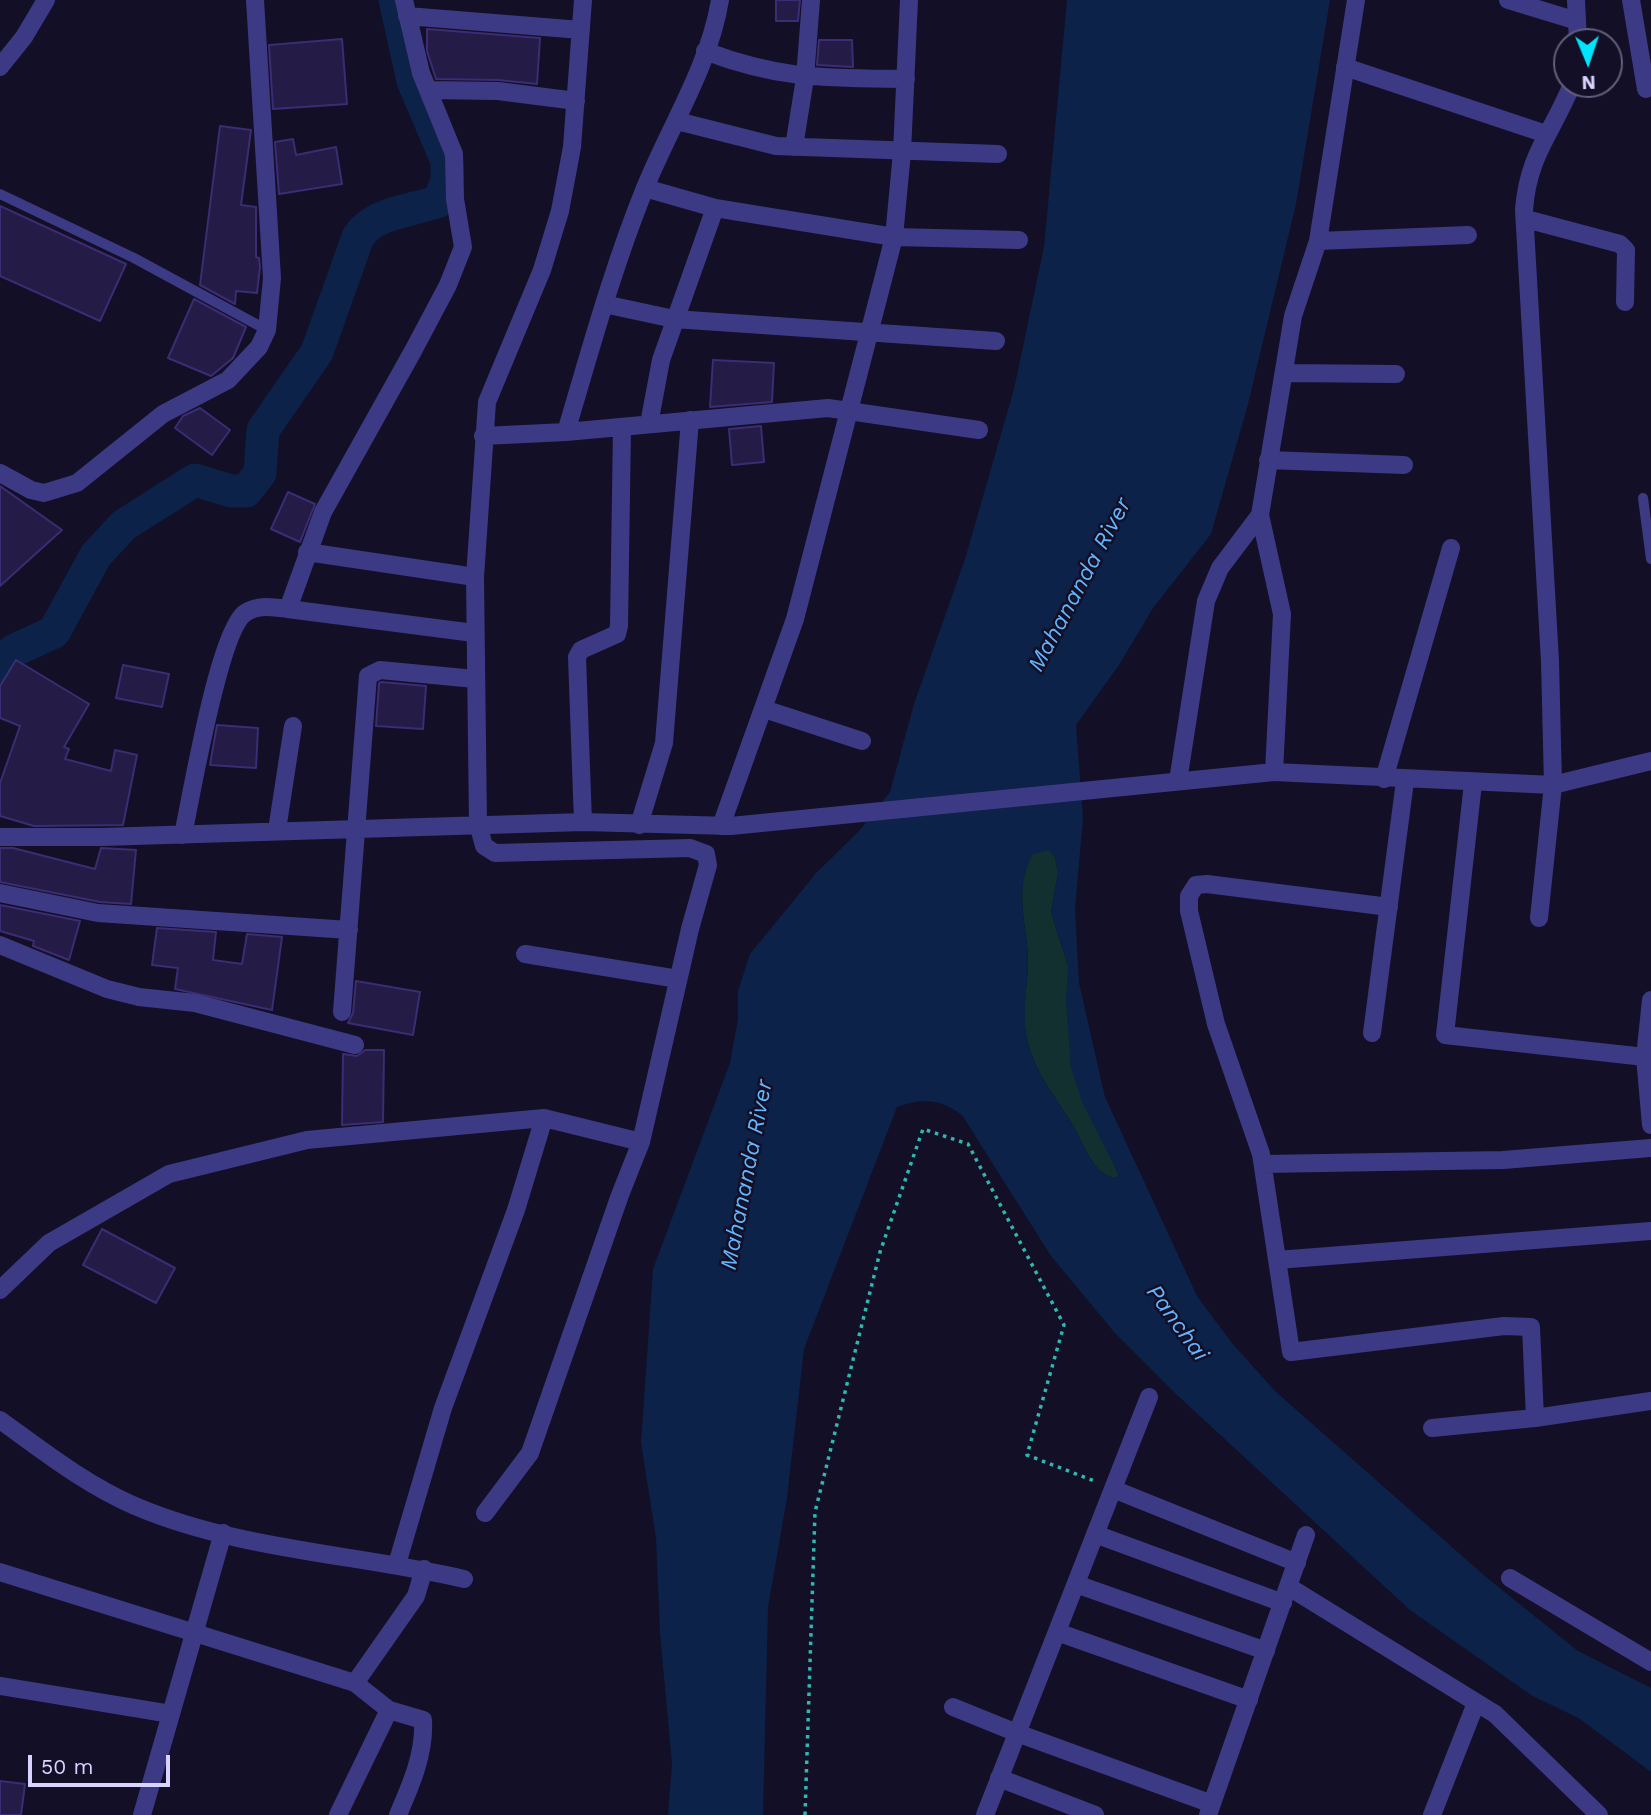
<!DOCTYPE html>
<style>
body{margin:0}
#map{position:relative;width:1651px;height:1815px;overflow:hidden;background:#130f26;font-family:"Work Sans",sans-serif}
canvas{display:block}
.north{position:absolute;left:1553px;top:28px;width:70px;height:70px;box-sizing:border-box;background:#130f26;border:2px solid #625e7d;border-radius:50%;rotate:178deg;font-size:19px;font-weight:700;line-height:28px;text-align:center;color:#d9d4ff}
.north::after{content:'';display:block;margin:auto;width:24px;height:32px;background:#00e5ff;clip-path:polygon(50% 0,100% 100%,50% 72%,0 100%)}
.scale{position:absolute;left:28px;top:1755px;width:142px;height:32px;box-sizing:border-box;border:4px solid #d9d4ff;border-top:0;padding-left:9px;font-size:21px;line-height:24px;white-space:nowrap;color:#d9d4ff;-webkit-text-stroke:5px #130f26;paint-order:stroke}
</style>
<div id="map">
<canvas width="1651" height="1815"></canvas>
<div class="north">N</div>
<div class="scale">50 m</div>
</div>
<script>
const context = document.querySelector('canvas').getContext('2d');
context.lineJoin = 'round';
function fillPath(path, color) {
  context.fillStyle = color;
  context.fill(path, 'evenodd');
}
function trace(path, color, width, dash) {
  context.strokeStyle = color;
  context.lineWidth = width;
  context.lineCap = dash ? 'butt' : 'round';
  context.setLineDash(dash || []);
  context.stroke(path);
}
function write(font, color, halo, rows, align = 'center') {
  context.font = font + ' "Work Sans",sans-serif';
  context.lineWidth = 5;
  context.setLineDash([]);
  context.textBaseline = 'middle';
  context.strokeStyle = halo;
  context.fillStyle = color;
  for (const [text, x, y, turn = 0] of rows) {
    context.save();
    context.translate(x, y);
    context.rotate((+turn || 0) * Math.PI / 180);
    context.textAlign = isNaN(turn) ? turn : align;
    if (halo) context.strokeText(text, 0, 0);
    context.fillText(text, 0, 0);
    context.restore();
  }
}
fillPath(new Path2D(`
 M1049,850l6,7 3,16 -7,39 17,54 3,102 48,108 -4,2c-21,-3 -30,-31 -39,-47 -15,-27 -35,-49 -45,-78 -12,-34 -4,-57 -3,-90 0,-40 -16,-72 5,-110z`), '#12302f');
fillPath(new Path2D(`
 M1067,0h263l-34,204 -48,200 -37,130 -58,74 -34,57 -43,60 7,93 -8,91 4,74 26,114 92,199 34,46 44,49 211,186 92,74 73,37v84l-71,-53 -49,-24 -121,-85 -233,-215 -63,-63 -63,-76 -89,-141c-22,-16 -39,-17 -65,-8l-93,242 -17,149 -19,109 -5,208h-95l4,-51 -12,-131 -4,-95 -15,-95 12,-174 77,-206 8,-44v-28l12,-37 67,-82 41,-40 32,-40 24,-88 51,-145 49,-170 30,-142zM1049,850l6,7 3,16 -7,39 17,54 -2,36 5,66 11,34 37,73 -4,3c-21,-3 -30,-31 -39,-47 -15,-27 -35,-49 -45,-78 -11,-32 -4,-58 -3,-90 0,-40 -16,-72 5,-109z`), '#0c2248');
trace(new Path2D(`
 M0,667l13,-16 41,-19 42,-77 28,-30 71,-45 36,11h15l14,-18 3,-43 54,-78 41,-115c16,-25 54,-26 81,-36l8,-21v-19l-34,-80 -18,-81`), '#0c2248', 33);
const building = new Path2D(`
 M776,0h24l-2,21h-22z
 M427,29l113,9 -3,46 -39,-4 -62,-1 -9,-28z
 M342,39l5,65 -74,5 -4,-64z
 M819,40h33l1,27 -36,-2z
 M220,126l31,4 -10,75 15,2v50l3,1 1,9 -3,26 -21,-2 -1,13 -35,-19z
 M293,139l3,16 40,-8 6,37 -63,10 -4,-52z
 M0,206l126,58 -26,57 -100,-45z
 M194,299l52,28 -13,31 -22,18 -43,-18z
 M713,360l61,3 -2,39 -62,5z
 M200,408l30,22 -18,25 -37,-27 8,-12z
 M761,426l3,36 -32,3 -3,-36z
 M0,486l62,44 -62,56z
 M288,492l27,12 -15,38 -29,-13z
 M16,660l73,44 -25,43 5,2 -4,10 46,12 4,-21 22,5 -14,70 -89,1 -34,-10v-33l20,-57 -20,-8v-32z
 M123,665l46,9 -7,33 -46,-9z
 M382,682l44,4 -3,43 -47,-3 3,-43z
 M217,725l41,3 -2,40 -46,-3z
 M0,848h13l82,21 6,-21 35,2 -5,54 -31,-2 -100,-20z
 M0,905l80,16 -11,39 -36,-14 1,-5 -34,-10z
 M157,928l59,4 -3,28 29,4 5,-30 35,3 -10,73 -97,-21 3,-21 -26,-3z
 M356,981l64,11 -7,43 -65,-12 5,-10z
 M365,1050h19l-1,72 -41,3 1,-71 14,2z
 M102,1229l73,39 -19,35 -73,-38z
 M0,1781l25,3 -4,31h-21z`);
fillPath(building, '#241b47');
trace(building, '#3b2d73', 2);
trace(new Path2D(`
 M805,1815l10,-303 65,-260 43,-123 45,15 96,181 -37,130 70,27`), '#2fb8b0', 3.5, [3.5, 5]);
trace(new Path2D(`
 M0,194l134,64 133,72
 M1643,498l8,61`), '#3d3a85', 10);
trace(new Path2D(`
 M1508,0l69,21
 M1576,0l2,42
 M1631,0l15,89
 M407,16l174,14
 M705,51c76,29 123,27 201,28
 M0,67l24,-30 22,-37
 M1345,67l201,67
 M428,90l70,1 78,10
 M677,121l99,25 222,8
 M794,147l11,-69 6,-78
 M645,188l70,20 179,29 125,3
 M1526,219l94,25 6,6 -1,52
 M1318,241l150,-6
 M604,304l70,15 322,22
 M1286,373l110,1
 M649,424l12,-64 54,-152
 M566,432c24,-81 47,-165 79,-244 25,-62 64,-121 75,-188
 M483,436l83,-4 262,-24 151,22
 M1268,460l136,5
 M0,473l31,17 13,3 33,-10 86,-69 65,-34 31,-33 8,-17 5,-52 -17,-278
 M1260,515l22,99 -8,158
 M307,552l168,25
 M288,609l35,-97 90,-161 35,-66 15,-38 -8,-48 -1,-45 -33,-81 -17,-73
 M764,709l98,32
 M1384,779l67,-231
 M1178,781l28,-180 14,-33 40,-53 33,-199 25,-75 38,-241
 M1473,783l-28,252 200,22 6,-57
 M583,822l-6,-165 4,-7 36,-16 2,-8 3,-198
 M639,825l25,-82 26,-323
 M721,826l74,-207 99,-382 8,-85 7,-152
 M277,830l16,-104
 M183,835c8,-38 36,-204 62,-222 13,-9 29,-6 43,-4l186,24
 M0,837h102l481,-15 148,4 543,-54 279,13 98,-24
 M0,893l98,20 251,17
 M1389,907l-182,-23 -11,1 -7,11v15l27,113 45,130 30,198 213,-26 27,1 4,91
 M1539,918l14,-133 -3,-124 -26,-451c4,-56 29,-78 48,-126
 M0,945l107,44 32,8 56,6 160,42
 M525,954l153,25
 M342,1012l26,-336 12,-6 95,9
 M1372,1033l33,-252
 M1645,1057l6,68
 M1263,1164l240,-4 148,-12
 M1277,1260l374,-29
 M0,1290l49,-47 120,-69 138,-34 237,-22 97,24
 M0,1420c43,31 86,65 135,86 103,44 221,48 329,73
 M1432,1428l103,-10 116,-17
 M1113,1489l184,74
 M485,1513l45,-60 90,-258 21,-53 49,-213 18,-64 -2,-11 -16,-6 -195,5 -11,-7 -6,-22 -3,-247 12,-175 55,-132 18,-59 12,-64 11,-147
 M1095,1534l188,69
 M397,1564l46,-156 73,-198 28,-92
 M0,1572l355,111
 M1510,1578l141,84
 M1076,1584l190,67
 M1289,1587l206,127 104,101
 M1057,1632l192,68
 M0,1686l171,28
 M953,1707l64,26 195,71
 M999,1778l96,37
 M142,1815l81,-282
 M338,1815l51,-105
 M398,1815c13,-30 27,-62 25,-95l-34,-10 -34,-27 61,-87 8,-27
 M985,1815l164,-418
 M1208,1815l98,-280
 M1432,1815l44,-112`), '#3d3a85', 18);
write('italic 23px', '#62b6ff', '#130f26', [
 ["Mahananda River",1080,585,-62],
 ["Mahananda River",747,1175,-79],
 ["Panchai",1177,1323,54]
]);
</script>
